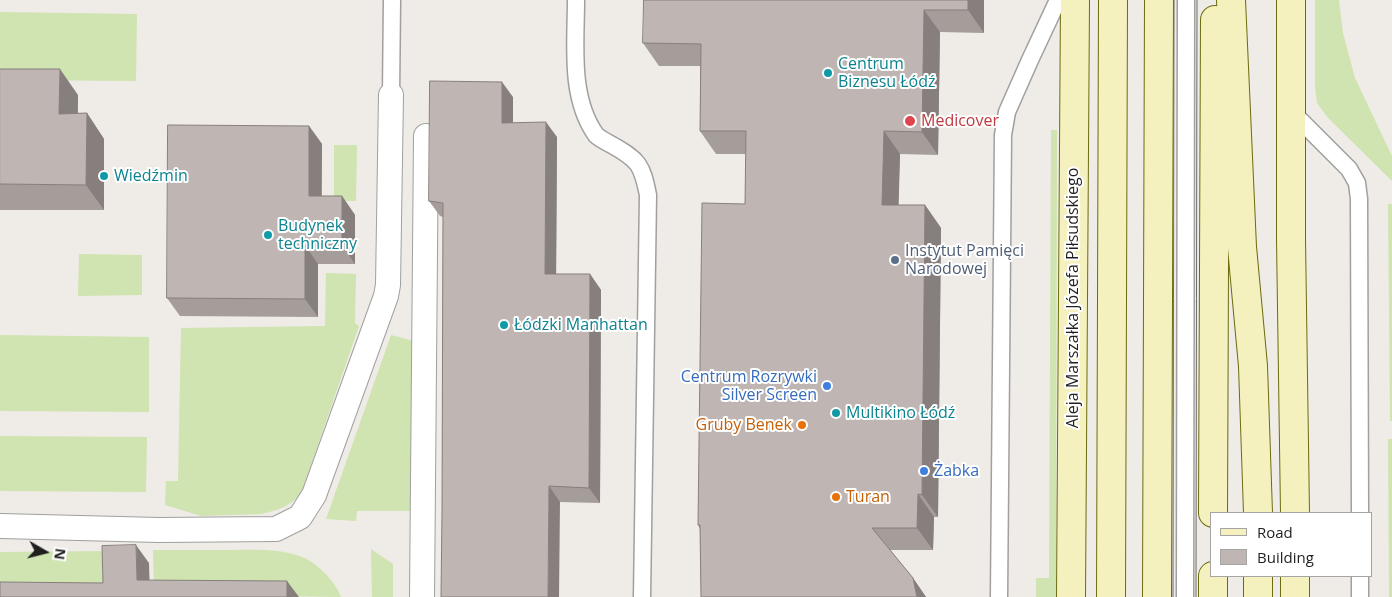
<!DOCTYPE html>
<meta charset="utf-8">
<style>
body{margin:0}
#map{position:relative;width:1392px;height:597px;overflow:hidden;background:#efebe6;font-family:"Open Sans",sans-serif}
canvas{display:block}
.legend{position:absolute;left:1210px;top:512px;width:162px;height:65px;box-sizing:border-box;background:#fff;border:1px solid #a5a5a5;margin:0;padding:6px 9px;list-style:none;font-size:15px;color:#1f1f1f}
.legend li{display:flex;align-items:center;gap:10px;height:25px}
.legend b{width:25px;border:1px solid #a5a5a5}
.north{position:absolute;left:20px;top:527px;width:50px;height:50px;-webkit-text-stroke:4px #fff;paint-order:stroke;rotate:98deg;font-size:14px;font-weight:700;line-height:20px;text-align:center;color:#1f1f1f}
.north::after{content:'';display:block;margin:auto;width:18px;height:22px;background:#1f1f1f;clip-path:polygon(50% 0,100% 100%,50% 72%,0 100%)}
</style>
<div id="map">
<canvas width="1392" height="597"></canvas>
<ul class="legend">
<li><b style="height:6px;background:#f4f1bf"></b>Road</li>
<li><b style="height:14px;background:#bfb6b3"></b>Building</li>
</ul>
<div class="north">N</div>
</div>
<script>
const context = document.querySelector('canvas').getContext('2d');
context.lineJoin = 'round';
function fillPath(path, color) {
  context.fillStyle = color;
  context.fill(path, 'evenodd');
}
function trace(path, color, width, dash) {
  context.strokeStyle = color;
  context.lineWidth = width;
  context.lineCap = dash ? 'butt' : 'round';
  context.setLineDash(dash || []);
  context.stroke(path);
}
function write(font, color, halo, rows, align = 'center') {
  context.font = font + ' "Open Sans",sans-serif';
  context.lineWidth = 4;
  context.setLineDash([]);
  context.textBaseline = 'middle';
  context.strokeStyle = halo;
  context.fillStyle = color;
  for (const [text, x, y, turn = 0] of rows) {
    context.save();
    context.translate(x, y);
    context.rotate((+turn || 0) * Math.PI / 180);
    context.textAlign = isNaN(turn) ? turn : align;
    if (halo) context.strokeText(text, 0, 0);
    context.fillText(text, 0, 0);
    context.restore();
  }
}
fillPath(new Path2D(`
 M1315,0h24l4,33 12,45 37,78v25l-64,-63 -11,-15 -2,-17z
 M0,12l137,2 -1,67 -136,-1z
 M1051,130h6l-1,467h-20v-19h13z
 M334,145h23l-1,56h-22z
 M1388,204h4v217h-2z
 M79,254l63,1v40l-64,1z
 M326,273l30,1 -1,49 4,3 -57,165 -6,8 -10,7 -9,4 -16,4 -60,2 -36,-11 1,-24h12l3,-153 144,-2z
 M0,335l149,2v75l-149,-1z
 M391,335l27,7 -1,169h-60l-1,10 -30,-2z
 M0,436l147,1 -1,55 -146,-1z
 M1388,439h4v158h-3z
 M371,549l22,15v33h-21z
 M153,550c26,0 51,0 77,0 24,0 49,-2 72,7 14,5 34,25 39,40l-187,-3z
 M110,551v46h-110v-45z`), '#cfe4b0');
const service = new Path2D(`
 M576,0c0,44 -7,97 20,135 4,4 11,7 16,10 27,15 30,20 36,50l-6,402
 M391,95l1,-95
 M1291,111l58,58 8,14 2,16 1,314
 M1360,576v21
 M999,597l4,-462 4,-23 23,-52 28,-60
 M1185,597l1,-597`);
const pedestrian = new Path2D(`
 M0,526l159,4 117,-1 24,-12 14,-22 72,-199 2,-11 3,-190
 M422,597l4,-461`);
const secondary = new Path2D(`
 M1231,0l11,247 11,119 5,147
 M1291,0v239l4,274
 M1213,513l2,-493
 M1213,576v21
 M1258,576v21
 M1071,597l4,-597
 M1111,597l2,-597
 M1157,597l2,-597
 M1295,597v-21`);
trace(service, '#a0a0a0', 19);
trace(pedestrian, '#a0a0a0', 26);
trace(secondary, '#6c6c0f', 30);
trace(service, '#fff', 16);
trace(pedestrian, '#fff', 24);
trace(secondary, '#f4f1bf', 28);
trace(new Path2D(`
 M1173,597l1,-597
 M1196,597l1,-597`), '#6d6d6d', 1);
fillPath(new Path2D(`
 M984,0v33l-44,-1 -2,123 -38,-1 -2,51h27l16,23 -3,289h-4l-1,33h-43l23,28 13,19h-225l-1,-68 -2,-4 47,-321 1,-50h-30l-16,-23v-65h-41l-16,-23z
 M0,69l78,26v18h9l17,26v71h-104z
 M513,97v26l44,14 -1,137h34l11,16 -1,213 -40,-1 -118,9 1,-294 -3,-1 -11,-15z
 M309,126l13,18v52h20l13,19v49h-37v53l-138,-1 -13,-18z`), '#a49d9a');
fillPath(new Path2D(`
 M968,0h16v33l-16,-23z
 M924,10l16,22 -2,123 -16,-23z
 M60,69l18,26 -1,44 -18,-25z
 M502,82l11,15v42l-11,-16z
 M87,113l17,26v71l-18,-25z
 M546,122l11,15 -1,152 -11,-15z
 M309,126l13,18 -1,70 -12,-18z
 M884,131l16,23 -2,74 -16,-23z
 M342,196l13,19v49l-13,-19z
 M925,205l16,23 -3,289 -16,-22z
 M305,245l13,19v53l-13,-18z
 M590,274l11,16 -1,213 -11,-15z
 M549,486l11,16 -1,95h-11z
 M918,494l16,23 -1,33 -16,-22z
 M136,545l13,18 1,34 -13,-17z
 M913,578l13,19h-9z
 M287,581l12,16h-12z`), '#867f7d');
const building = new Path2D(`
 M644,0h324v10h-44l-2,122 -38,-1 -2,74h43l-3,290 -4,-1 -1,34h-45l41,50 4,19h-216l-1,-72h-2l4,-322 43,1 1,-73h-46l1,-87 -58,-1z
 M0,69h60l-1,45 28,-1 -1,72 -86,-1z
 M430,81l72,1v41l44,-1 -1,152h45l-1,214 -40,-2 -1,111h-107l1,-86 1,-308 -14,-2z
 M168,125l141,1v70h33v49h-37v54l-138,-1z
 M136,545l1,35 150,1v16h-287v-15l103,1 -1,-37z`);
fillPath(building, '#bfb6b3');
trace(building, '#867f7d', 1);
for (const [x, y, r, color] of [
 [828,73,5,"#0f9aa8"],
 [910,121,6,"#e0444e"],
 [104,176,5,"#0f9aa8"],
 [268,235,5,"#0f9aa8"],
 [895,260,5,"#5c6f8a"],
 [504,325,5,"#0f9aa8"],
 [827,386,5,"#3f7fe0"],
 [836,413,5,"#0f9aa8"],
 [802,425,5,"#e8710a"],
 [924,471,5,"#3f7fe0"],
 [836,497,5,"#e8710a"]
]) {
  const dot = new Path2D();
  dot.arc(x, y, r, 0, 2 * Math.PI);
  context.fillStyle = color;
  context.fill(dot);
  trace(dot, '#fff', 2);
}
write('16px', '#0d838f', '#fff', [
 ["Centrum",838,64],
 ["Biznesu Łódź",838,82],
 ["Wiedźmin",114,176],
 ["Budynek",278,226],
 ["techniczny",278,244],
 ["Łódzki Manhattan",514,325],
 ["Multikino Łódź",846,413]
], 'left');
write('16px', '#be3a42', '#fff', [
 ["Medicover",921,121]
], 'left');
write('16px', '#4e5e75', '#fff', [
 ["Instytut Pamięci",905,251],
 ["Narodowej",905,269]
], 'left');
write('16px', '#1f1f1f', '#fff', [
 ["Aleja Marszałka Józefa Piłsudskiego",1073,298,-90]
]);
write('16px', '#366cbe', '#fff', [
 ["Centrum Rozrywki",817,377],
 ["Silver Screen",817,395],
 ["Żabka",934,471,"left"]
], 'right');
write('16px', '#c56008', '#fff', [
 ["Gruby Benek",792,425],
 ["Turan",846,497,"left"]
], 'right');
</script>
